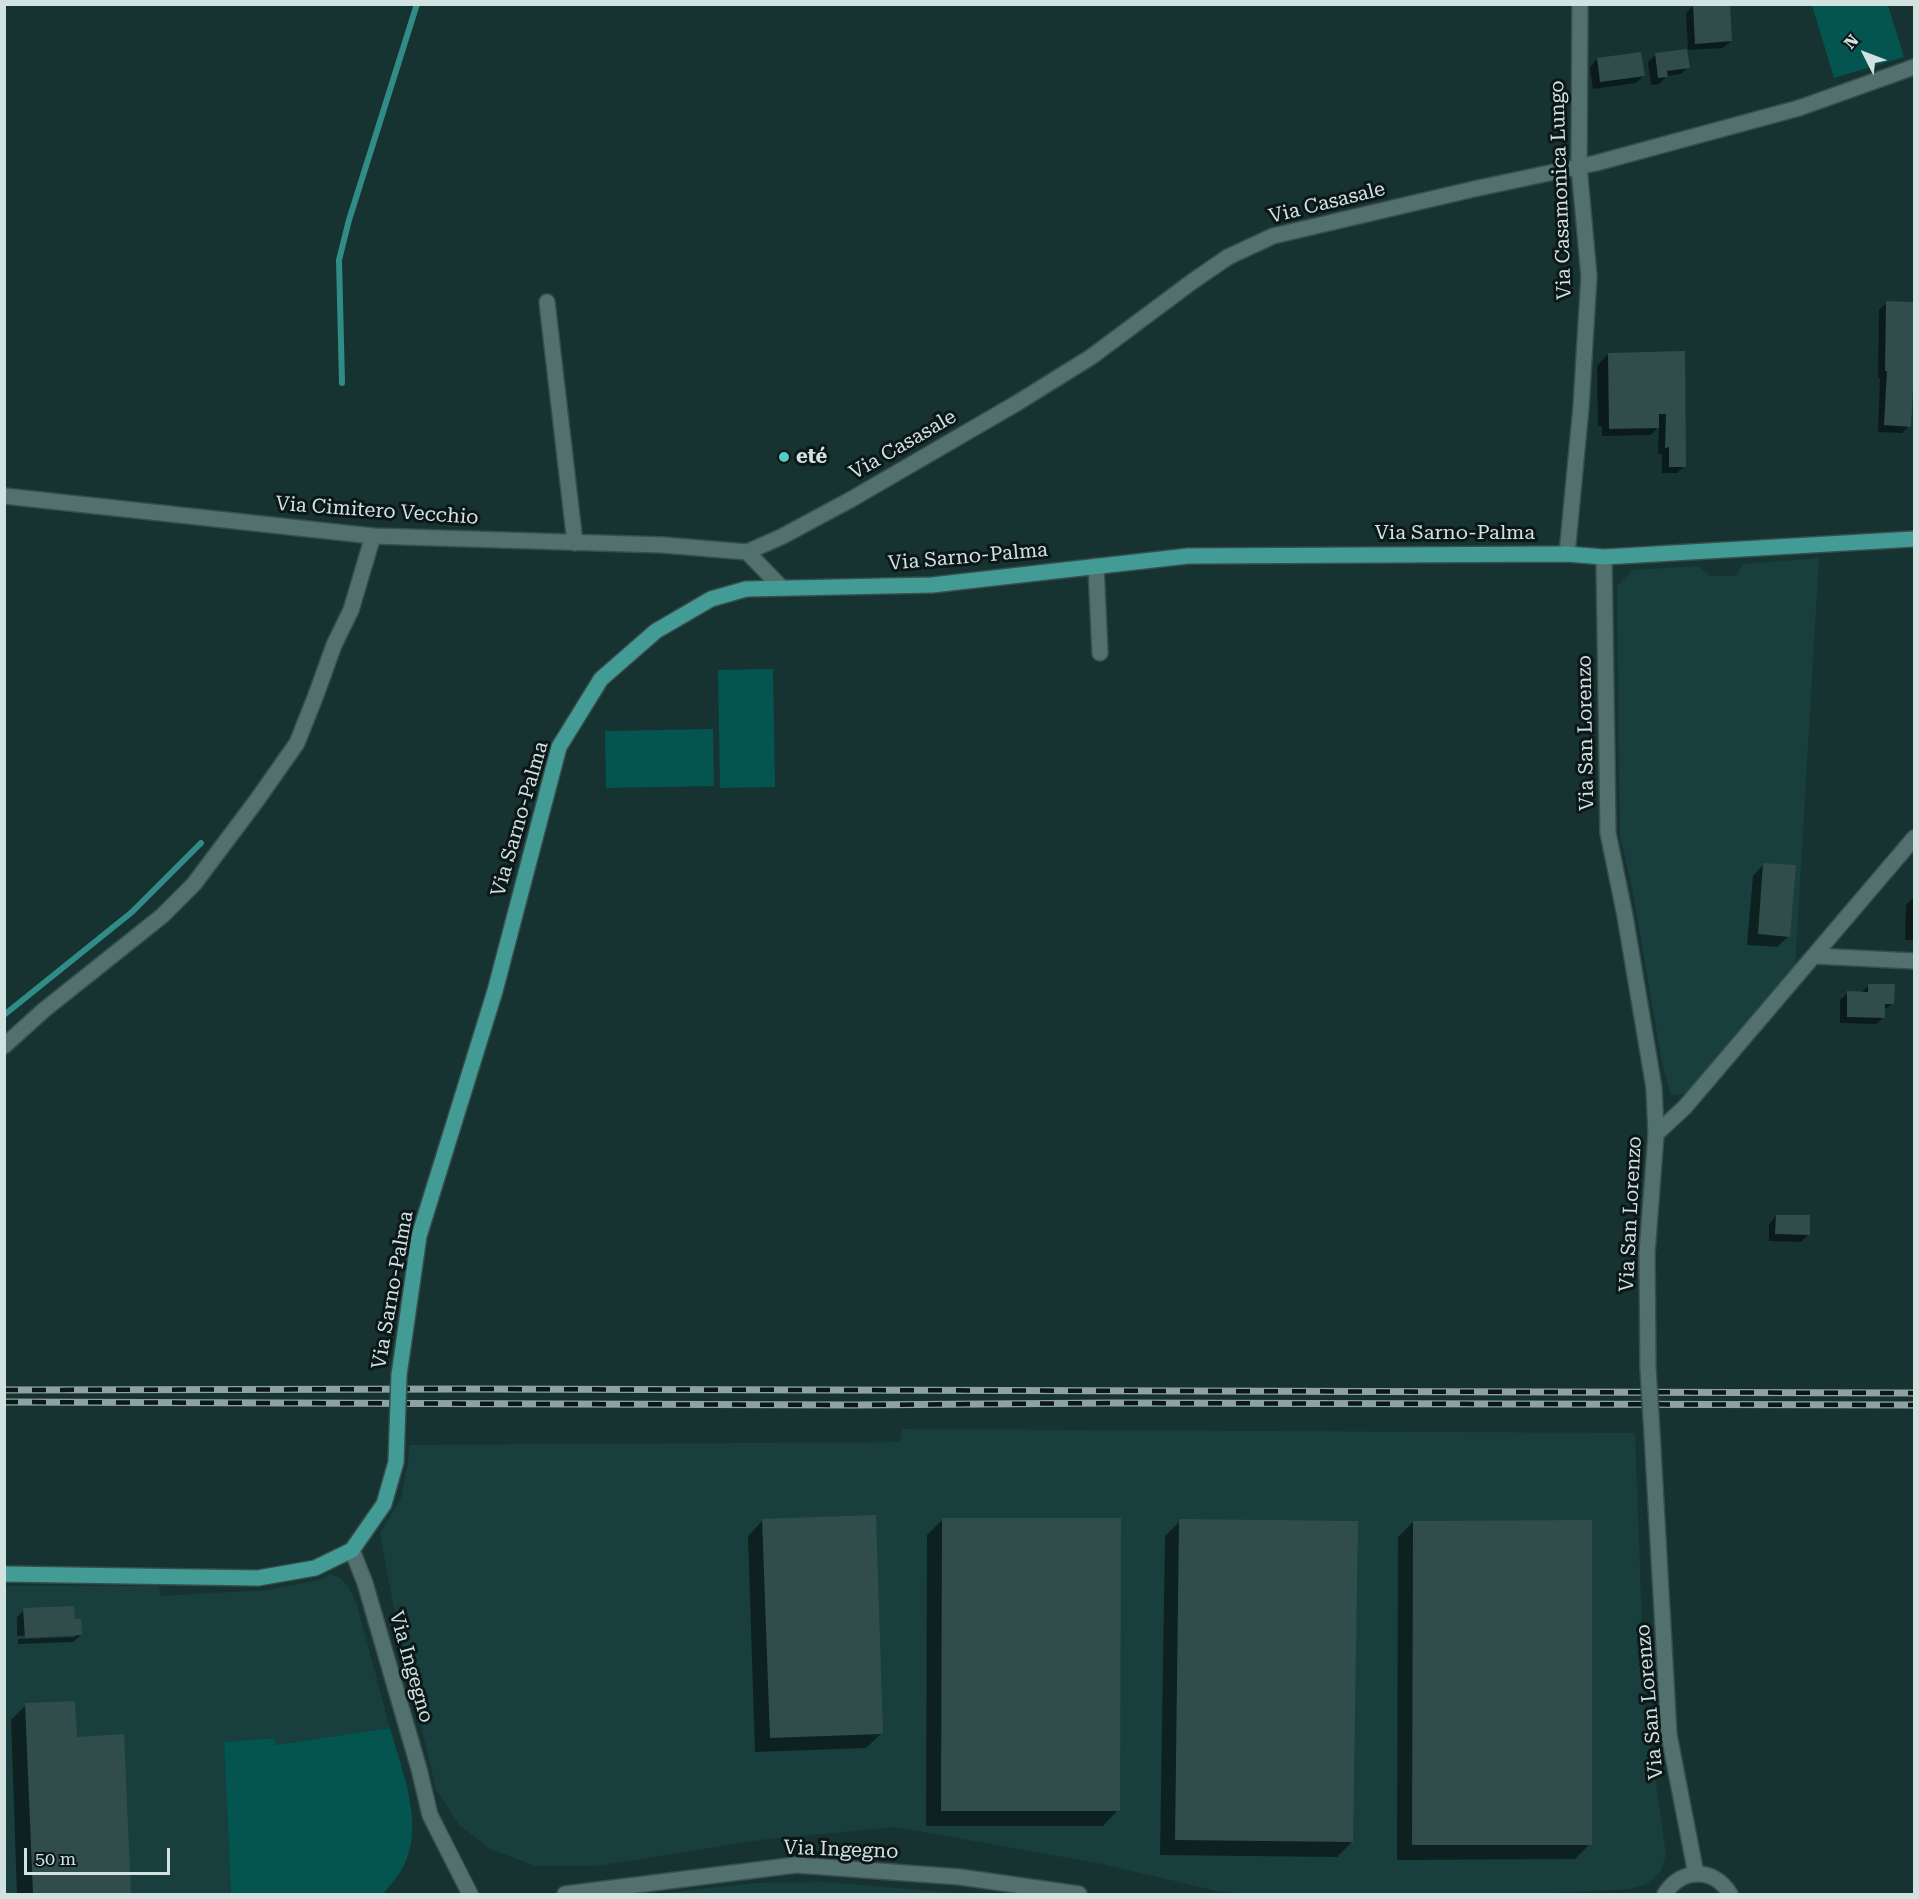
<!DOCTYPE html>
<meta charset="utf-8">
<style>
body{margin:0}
#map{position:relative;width:1919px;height:1899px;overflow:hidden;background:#163331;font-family:"Roboto Serif",serif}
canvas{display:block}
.frame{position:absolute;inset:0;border:6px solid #d2e2e0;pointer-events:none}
.north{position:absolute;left:1835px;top:24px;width:60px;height:60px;-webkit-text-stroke:4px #0c1817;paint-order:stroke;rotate:312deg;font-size:16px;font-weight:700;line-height:24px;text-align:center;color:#d2e2e0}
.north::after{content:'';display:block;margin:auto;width:21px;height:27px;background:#d2e2e0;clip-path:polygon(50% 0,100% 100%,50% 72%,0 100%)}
.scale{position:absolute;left:24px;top:1848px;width:146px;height:27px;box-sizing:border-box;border:3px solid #d2e2e0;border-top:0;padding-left:8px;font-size:18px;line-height:21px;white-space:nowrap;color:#d2e2e0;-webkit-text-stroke:4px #0c1817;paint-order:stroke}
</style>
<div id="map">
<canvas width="1919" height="1899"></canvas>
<div class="frame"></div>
<div class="north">N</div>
<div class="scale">50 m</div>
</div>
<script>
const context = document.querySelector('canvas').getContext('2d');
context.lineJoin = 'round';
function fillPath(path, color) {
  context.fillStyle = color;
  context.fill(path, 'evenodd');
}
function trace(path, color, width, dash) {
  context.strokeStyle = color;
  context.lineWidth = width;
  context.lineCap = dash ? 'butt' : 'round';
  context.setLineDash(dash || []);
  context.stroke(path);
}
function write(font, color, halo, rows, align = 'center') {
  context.font = font + ' "Roboto Serif",serif';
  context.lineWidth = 6;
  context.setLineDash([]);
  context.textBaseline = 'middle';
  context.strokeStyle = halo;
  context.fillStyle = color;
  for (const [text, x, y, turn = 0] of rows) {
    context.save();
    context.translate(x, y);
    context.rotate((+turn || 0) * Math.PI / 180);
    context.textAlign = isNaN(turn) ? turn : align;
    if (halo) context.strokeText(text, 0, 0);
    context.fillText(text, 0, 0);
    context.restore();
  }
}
fillPath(new Path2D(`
 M1819,558l-24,409 -100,117 -11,10 -13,1 -9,-33 -30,-175 -12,-52 -3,-249 16,-16 65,-4 12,10h26l7,-12z
 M902,1429l733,4 10,274 21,148 -5,16 -14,13 -17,5 -92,5h-292l-29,-3 -115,-27 -206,-37 -136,13 -164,26h-60l-44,-16 -33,-25 -23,-36 -43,-185 -13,-71 21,-35 7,-35 1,-18 491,-3z
 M330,1574l10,4 8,8 8,16 34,126 -116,17v-7l-50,4 7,152h-226l-1,-308h155l1,10 107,-6 53,-10z
 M824,1882l146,12h-315l101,-11z`), '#183f3d');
fillPath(new Path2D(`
 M1812,5h76l16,52 -70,21z
 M773,669l2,118 -55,1 -2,-118z
 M713,729l1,57 -108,2 -1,-57z
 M390,1728c12,44 37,100 11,143 -5,8 -12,15 -17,22l-153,1 -7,-152 50,-4 1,7z`), '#045450');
fillPath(new Path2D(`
 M1693,6l38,35 -8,7 -37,2h2l-2,-37z
 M1655,55l33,12 -7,7 -14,2 -8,8 -8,1 -3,-23z
 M1597,59l46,17 -7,7 -43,6 -3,-22z
 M1886,303h28v70l-1,2 -4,51 -7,7 -24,-1 2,-54h-2l1,-68z
 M1684,353l1,113 -8,7h-15v-19h-4l1,-28 -8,9 -49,1v-10h-4l-1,-60 11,-12z
 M1764,864l25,72 -12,11 -30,-2 6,-69z
 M1914,897v43h-9l1,-35z
 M1869,985l24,18 -9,7v7l-8,7 -36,-1v-23l8,-7h13z
 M1776,1216l33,18 -8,8 -32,-1v-17z
 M763,1520l119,213 -16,15 -111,4 -7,-216z
 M942,1520l176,290 -15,16h-177l1,-291z
 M1180,1521l172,321 -15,15 -177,-2 5,-319z
 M1413,1522l177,322 -15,15 -178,1 1,-323z
 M24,1610l50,11 7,14 -8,7 -55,2v-5l57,-2v-3l-58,2v-19z
 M26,1705l50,33 47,-2 6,158h-112l-6,-174z`), '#0007');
trace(new Path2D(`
 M342,383l-3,-123 10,-40 68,-216
 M4,1015l128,-103 69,-69`), '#318c87', 6);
fillPath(new Path2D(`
 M1693,4h37l2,37 -37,3z
 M1687,49l3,19 -23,3 1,6 -10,1 -3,-25z
 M1641,52l4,24 -45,6 -3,-24z
 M1886,301l28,1v70l-3,55 -27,-2 3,-54h-2z
 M1685,351l1,116h-17v-20l-4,1 1,-34h-7v14l-50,1 -1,-76z
 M1763,863l33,2 -6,72 -32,-3z
 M1868,984h27l-1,20h-9v14l-38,-1v-26l21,1z
 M1776,1215h34v20l-35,-1z
 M876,1515l7,219 -113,4 -8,-219z
 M942,1518h179l-1,293h-179z
 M1179,1519l179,2 -5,321 -178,-2z
 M1592,1520v325h-180l1,-324z
 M74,1606l1,13h6l1,16 -57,3 -2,-30z
 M75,1701l2,36 47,-3 7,160h-98l-8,-191z`), '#304d4b');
const minor = new Path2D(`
 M547,302l28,241
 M4,496l369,40 290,9 84,7 34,-15 69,-37 167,-97 74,-46 102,-76 35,-24 45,-21 201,-47 122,-26 203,-55 115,-41
 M747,552l35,36
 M1567,554l14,-147 8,-131 -10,-109 1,-163
 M1604,557l4,276 17,83 29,172 2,46 -9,119 1,115
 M1096,566l4,87
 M1815,956l99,5
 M4,1046l40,-36 118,-94 32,-32 63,-84 40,-57 19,-48 18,-50 17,-35 22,-74
 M1656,1134l29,-27 229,-269
 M1652,1433l17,302 27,139
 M352,1550l13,33 54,186 11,46 40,79
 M565,1894l231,-29 164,12 119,17
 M1665,1894c16,-26 49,-27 65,0`);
const major = new Path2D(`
 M399,1375l20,-139 76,-245 64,-244 42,-68 55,-48 55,-32 35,-10 186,-4 256,-29 379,-2 37,3 310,-18
 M4,1574l254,4 57,-10 37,-18 32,-46 12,-42`);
trace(minor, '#374e4d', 18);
trace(major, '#374e4d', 18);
trace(minor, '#52706d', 15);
trace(major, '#439b96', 15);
const rail = new Path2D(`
 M4,1390l461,-1 1449,4
 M4,1402l848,3 262,-2 800,2`);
trace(rail, '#8ea3a1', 7);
trace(rail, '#0c1817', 4.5, [14]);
const minorBridge = new Path2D(`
 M1648,1368l4,65`);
const majorBridge = new Path2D(`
 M396,1462l3,-87`);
trace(minorBridge, '#374e4d', 18, []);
trace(majorBridge, '#374e4d', 18, []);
trace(minorBridge, '#52706d', 15);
trace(majorBridge, '#439b96', 15);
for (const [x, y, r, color] of [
 [784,457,6,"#54cdc7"]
]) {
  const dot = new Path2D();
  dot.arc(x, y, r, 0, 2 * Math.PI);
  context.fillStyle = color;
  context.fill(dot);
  trace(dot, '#0c1817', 2);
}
write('20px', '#d2e2e0', '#0c1817', [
 ["Via Casamonica Lungo",1561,190,-92],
 ["Via Casasale",1327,203,-14],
 ["Via Casasale",903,445,-30],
 ["Via Cimitero Vecchio",377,511,4],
 ["Via Sarno-Palma",1455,533],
 ["Via Sarno-Palma",968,557,-5],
 ["Via San Lorenzo",1586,733,-91],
 ["Via Sarno-Palma",520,819,-74],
 ["Via San Lorenzo",1631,1214,-87],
 ["Via Sarno-Palma",393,1290,-80],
 ["Via Ingegno",411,1667,74],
 ["Via San Lorenzo",1650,1702,-95],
 ["Via Ingegno",841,1850,2]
]);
write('bold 20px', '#d2e2e0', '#0c1817', [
 ["eté",796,457]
], 'left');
</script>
